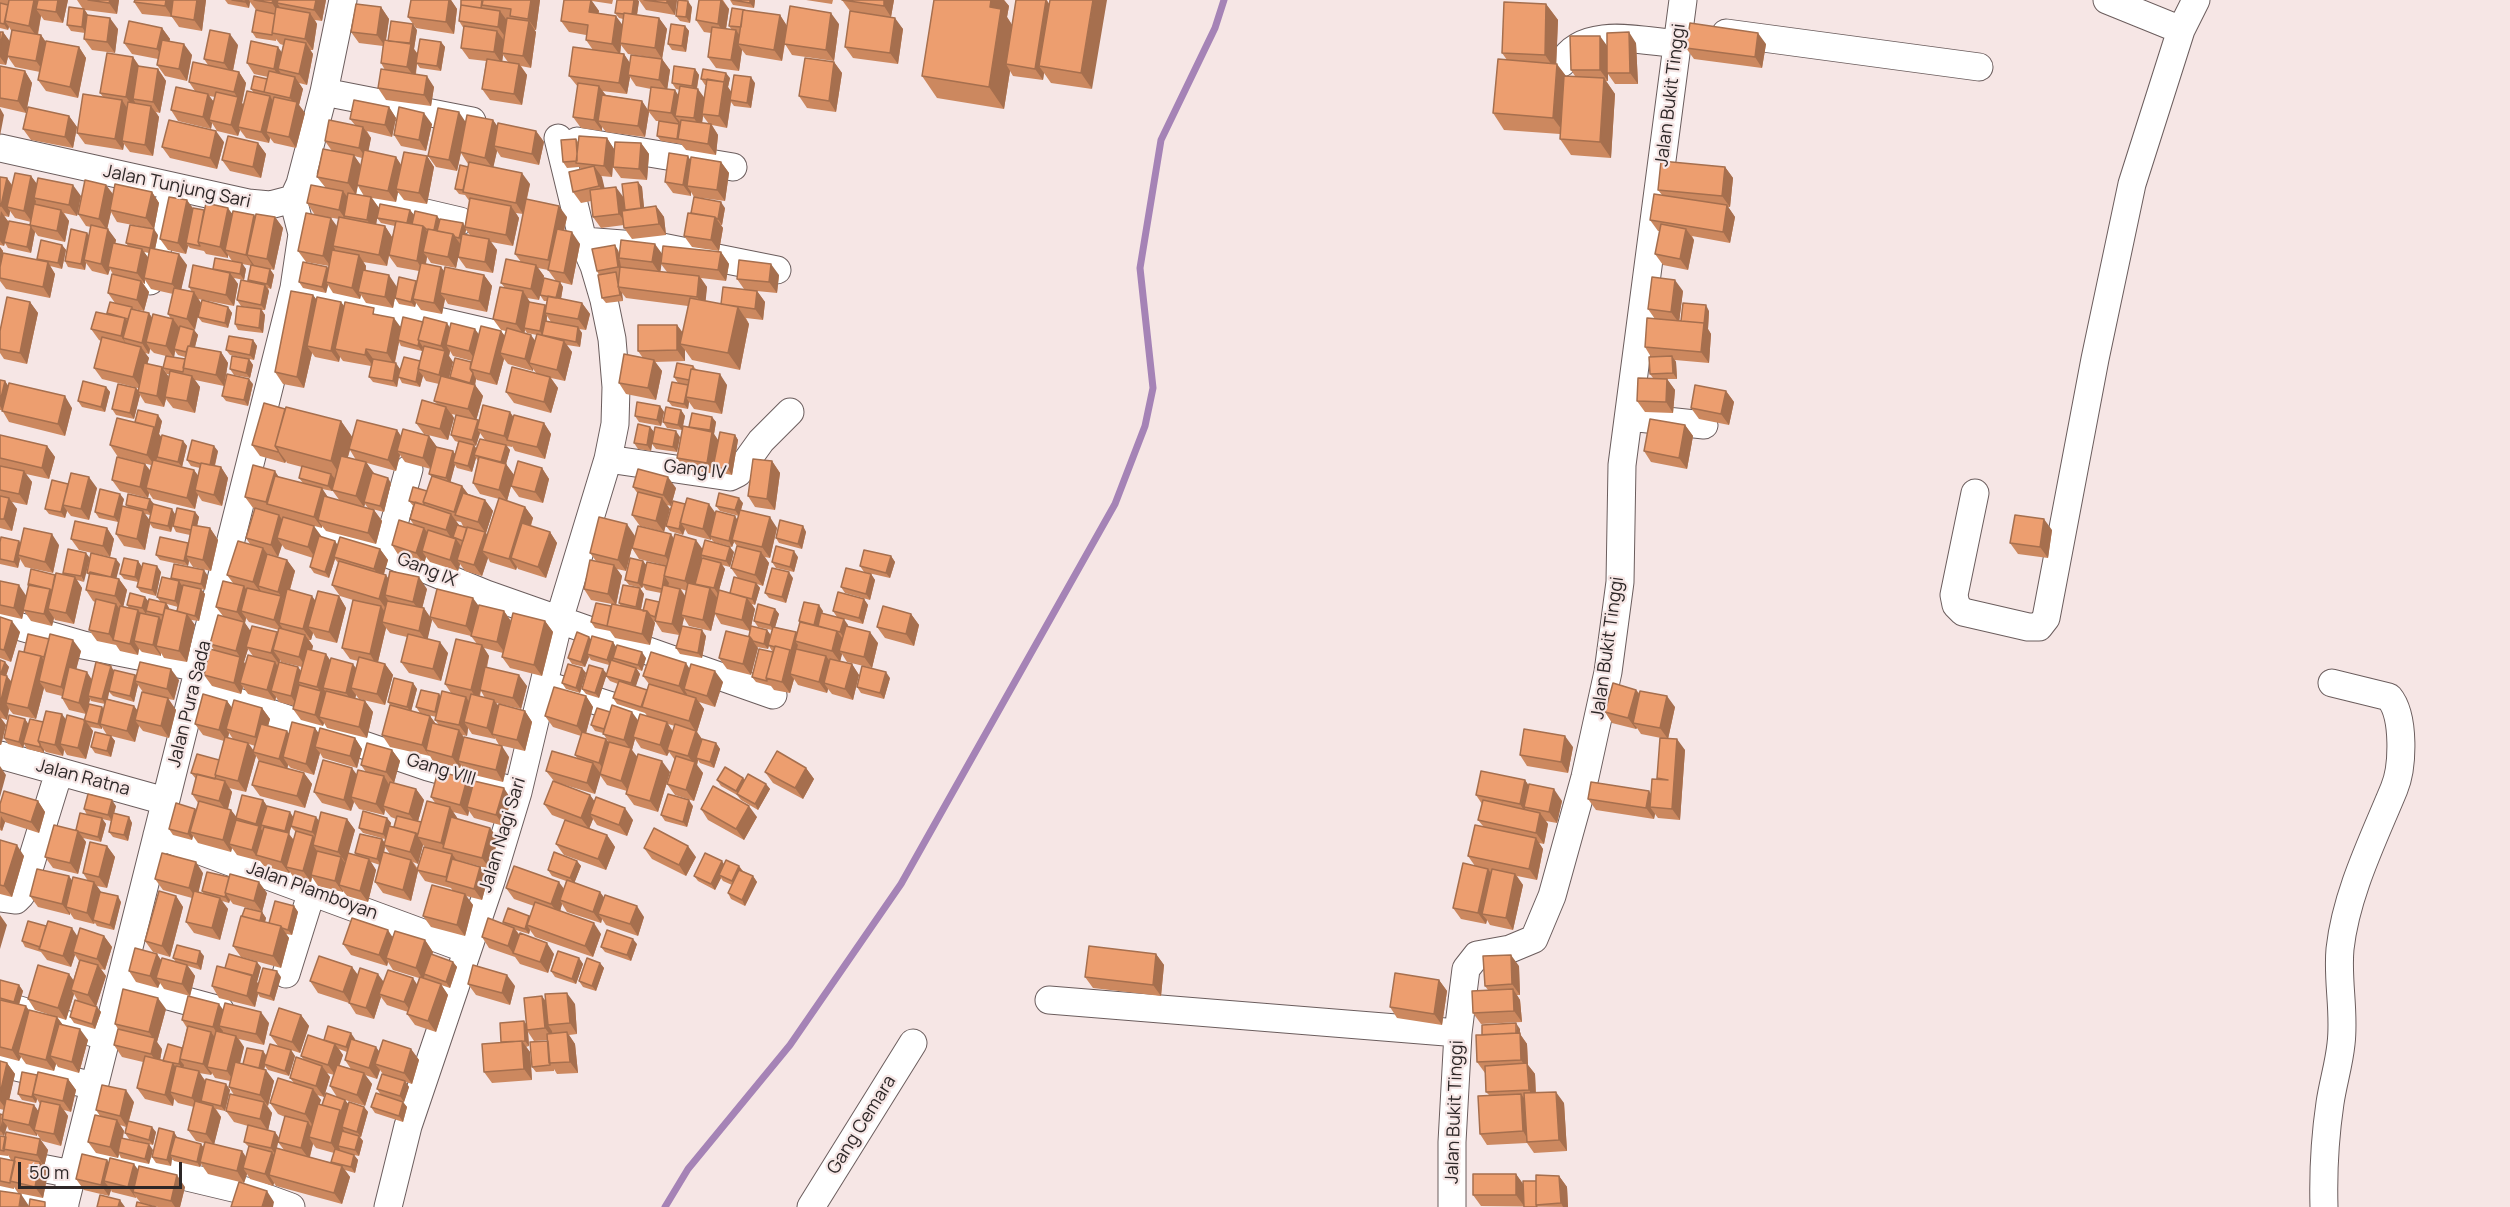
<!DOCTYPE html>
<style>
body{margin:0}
#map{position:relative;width:2510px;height:1207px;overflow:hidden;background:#f6e6e5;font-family:Manrope,sans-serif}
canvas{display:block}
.scale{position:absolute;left:18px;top:1162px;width:164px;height:27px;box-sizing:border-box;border:3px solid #2d2727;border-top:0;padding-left:8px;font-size:18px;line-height:21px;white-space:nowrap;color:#2d2727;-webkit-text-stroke:4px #f6e6e5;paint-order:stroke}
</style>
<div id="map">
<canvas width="2510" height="1207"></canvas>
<div class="scale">50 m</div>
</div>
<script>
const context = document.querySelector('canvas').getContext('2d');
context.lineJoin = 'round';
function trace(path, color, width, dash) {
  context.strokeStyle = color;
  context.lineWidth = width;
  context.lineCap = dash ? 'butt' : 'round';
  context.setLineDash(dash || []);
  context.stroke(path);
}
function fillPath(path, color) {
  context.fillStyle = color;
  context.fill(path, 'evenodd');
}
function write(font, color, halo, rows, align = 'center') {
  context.font = font + ' Manrope,sans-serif';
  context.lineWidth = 4.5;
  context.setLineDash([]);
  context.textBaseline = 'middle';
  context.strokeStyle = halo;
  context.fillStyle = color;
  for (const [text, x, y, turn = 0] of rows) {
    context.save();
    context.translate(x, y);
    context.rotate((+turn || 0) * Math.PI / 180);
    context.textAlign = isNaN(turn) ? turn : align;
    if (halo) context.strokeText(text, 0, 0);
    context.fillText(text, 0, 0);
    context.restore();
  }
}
trace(new Path2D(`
 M665,1207l23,-38 102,-124 111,-161 214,-380 30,-78 8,-38 -13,-120 21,-128 54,-112 9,-28`), '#a583b6', 7);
const minor = new Path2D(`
 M2181,30l15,-30
 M1726,33l253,34
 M1562,63c21,-38 80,-22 116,-19
 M324,92l148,29
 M577,141l156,26
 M0,148l248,55 22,2 23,-6 7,-15 24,-92 19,-92
 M310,186l150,35
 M583,241l79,6 115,23
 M150,281l18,-77
 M294,288l205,47
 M1629,417l75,8
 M608,459l122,18 8,-4 23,-32 29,-29
 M1975,493l-21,102 2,10 7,7 65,15h11l7,-9 49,-259 37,-175 49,-154 -74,-30
 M283,520l103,33 100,41 287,101
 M386,553l23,-84
 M0,621l83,24 116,23
 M194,687l234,80 90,25
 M553,687l93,30
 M0,755l165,46
 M157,835l309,114
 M0,898l16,2 5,-5 38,-123
 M286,974l26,-83
 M120,983l100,27
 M1049,1000l409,33
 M0,1004l107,33
 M0,1063l94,23
 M78,1151l172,41 41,15
 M0,1160l72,14
 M0,1196l65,8
 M64,1207l230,-919 8,-54 -9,-35
 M388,1207l20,-81 83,-245 27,-89 41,-172 49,-161 7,-35 1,-37 -4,-48 -8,-39 -10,-34 -11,-25 -25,-103
 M811,1207l102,-164
 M1452,1207v-65l6,-109 8,-64 11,-14 33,-6 24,-10 18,-43 33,-119 23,-105 12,-90 2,-117 61,-465
 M2324,1207c-1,-35 1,-70 6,-104 3,-20 9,-39 11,-59 4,-32 -4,-63 -1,-95 6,-55 33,-109 54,-160 9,-21 11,-73 -5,-92l-57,-14`);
trace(minor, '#6b5d5d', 29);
trace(minor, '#fff', 27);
fillPath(new Path2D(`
 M0,0h68l-5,23 -19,-3 -3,-4 -3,19h3l5,7 33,5 7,11 -8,40 -32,-7 -8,-11 2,-8 -25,-5 -7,-10 -2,8 -6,-1v-32h3l7,10 2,-10 -3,-5 -1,3 -8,-2z
 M77,0h42l-2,14 -32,-4 3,5 30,14 -3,24 -23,-3 -8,-11 1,-6 -14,-2 -4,-6 16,-16z
 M206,0l-4,31 -23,-4 -7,-10 -30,-3 -8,-12z
 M225,0h101l-4,21 -7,-1 2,4 -4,26h-3l3,4 -6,31 -8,-2 4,6 -4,16 6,8 -9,35 -22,-5 -4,-5 -1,5 -23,-5 -6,-8 -2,6 -21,-5 -5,-8 -1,6 -33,-8 -7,-11 24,-19 -6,-9 19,-17 -4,-6 34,-14 -5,26 6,1 7,11 -4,20 2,2 10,-12 -3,-4 16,-10 1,-2 -14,-3 -7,-11 35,-11 1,-7 -3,-1 -4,-5v2l-20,-3 -4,-6 4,-22 -6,-8 -1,6 -21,-4zM209,96l6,1 -1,5z
 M411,0h40l6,9 -3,25 -38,-6 -8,-11z
 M461,0h79l-4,30h-2l2,2 -5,36 -10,-2 6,9 -5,30 -32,-5 -8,-11 4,-28 -17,-2 -8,-11 3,-19 -5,-8zM503,55l5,7 -6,-1z
 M563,0h50l-1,4 -20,-3 7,10 -1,2 25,12v-6l-4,-1 -4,-5 24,-12 -2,14 22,3 8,11 -5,30 8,11 -3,19 12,7 1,-6 -4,-1 -4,-6 23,-14 4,6 -2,14 7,10 2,-14h-1l-4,-6 29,-1 -2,9 3,5 24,-9 -4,25 -17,-2 -3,-4 -4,26 -15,-3 6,10 -2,20 -30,-5 -5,-6 -20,-3 -4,-5 2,-15h-3l-7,-9 -4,25 -39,-5 -4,-5v4l-21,-3 -8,-11 5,-30 -9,-11 24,-26 -7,-10v-5l-17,-3 -8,-11 3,-21zM621,45l7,9 21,3 -19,6 -6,-9h-4zM630,77l6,9 15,3 -3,21 -6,-9 -36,-6 -4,-4 25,3zM703,116l6,8 -7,-1z
 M639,0h38l-2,15 -29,-5z
 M699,0h24l6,9 -3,20 6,1 -3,-4 51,-11 7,11 52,-2 -5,37 -42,-6 -7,-11 -3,17 -36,-6 -4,-5 -3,21 -23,-3 -8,-11 3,-24 -7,-1 -8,-12z
 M730,0h25l-1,8 -21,-3z
 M806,0h27l-1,4z
 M842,0h52l-3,17 12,12 -5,35 -45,-6 -8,-11 5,-36z
 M934,0h70l5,6 -2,11 5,8 4,-25h31l45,89 -41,-6 -7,-10 -1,7 -30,-4 -3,-5 -6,38 -67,-11 -15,-22z
 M1546,4l12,16 -2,44 10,12h9l-4,-6 36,-24 29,-3 2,41h-23l-7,-10v7h-2l9,13 -4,64 -40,-3 -11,-16v-5l-56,-4 -11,-17 14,-53 -5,-7z
 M381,7l8,12 -3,21 3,1 28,-11 -3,19 4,5 23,-12 4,5 -4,24 -21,-3 -3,-4 -1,10 18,13 -3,19 -45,-6 -8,-12 7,-18 -4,-7 2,-17 -24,-3 -8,-11z
 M692,7l-2,16 -10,-2 -4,-5z
 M685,26l4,5 -3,21 -14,-2 -4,-6z
 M162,28l8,11 -1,2 23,14 -5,26 -22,-5 -8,-11 1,-6 -26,-5 -8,-11z
 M1766,44l-4,24 -68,-9 -8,-11z
 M133,57l7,10 18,2 8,12 -6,32 -4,-1 3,5 -6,39 -23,-4 -6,-8 -1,6 -38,-6 -8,-11 26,-36 -3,-4z
 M834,62l8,11 -6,39 -29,-4 -8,-12z
 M0,66l25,5 7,12 -6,30 -26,-6z
 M389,107l7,11 -4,19 -25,-6 4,7 -3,13 28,6 5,8 26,-9 7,11 -7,37 -23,-4 -6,-8 -2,10 -24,-4 7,10 31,2 4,5 23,1 2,3 24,4 2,3 5,-24 -5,-7 -6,-1 -4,-5 13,-22 1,-3h-1l-7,-11 -4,18 -21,-4 -8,-11 38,-34 27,-2 4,7 39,4 8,11 -5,23 -38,-8 -4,-6 -4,16 37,17 -3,15 40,18 -3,14 16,13 -8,41 -12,-3 3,5 -2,12 21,4 8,11 -4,16 -7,-1 3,4 -2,14 -13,-2 5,7 -7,29 -14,-3 7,10 -7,25 -37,-10 -8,-11 31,-18 -4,-5v2l-25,-7 -4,-5 -7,26 -20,-5 -1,-1 -1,6 8,11 -7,24 3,2 34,-6 31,7 7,11 -6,25 -30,-8 -3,-5v1l-5,-1 3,4 -4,14 8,11 -7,26 18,6 8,11 -2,8 19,6 7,11 -11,35 -28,-9 -1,-2 -1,3 -26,-8 -2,-4 -6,18 -17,-5 -5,-7 -2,7 -28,-9 -4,-5 -2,7 -25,-8 -7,-11 22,-20 -4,-6 4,-12 -5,-6 18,-10 5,-14 -3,-3 2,-5 -26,-7 -5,-7 -4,16 -29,-8 6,11 18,9 -7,29 -16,-4 -3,-4 -1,3 10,3 8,11 -6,23 -50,-13 -4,-5v2l-19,-5 19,14 13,4 2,4 43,4 8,11 -4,14 4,5 39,10 -5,19h2l8,12 -5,19 21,14 -7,28 -32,-8 -8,-11 6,-25 -17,-4 -4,-5 -8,34 7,2 8,11 -8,30 -26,-6 -3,-4 -1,4 10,2 8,11 -6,26 -40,-10 -3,-5 -1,3 -22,-6 -8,-11 1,-3 -15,-4 -3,-5 -1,4 -27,-7 -5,-7 -2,7 -29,-8 -8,-11 10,-25 -4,-6 13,-28 -7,-9 17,-24 -6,-8 23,-31 -4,-6 9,-29 -2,-1 -8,-11 34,-20 24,6 -4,-5 3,-11 -15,-4 -1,-2 -1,2 -25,-7 -8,-11 33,-36 56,12 11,16 45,-7 4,6h28l8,11 16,4 2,3 3,-12 -3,-1 -4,-6 5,-20 -4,-1 2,4 -6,22 -24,-6 -8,-11 21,-19 -3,-3 5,-17 -13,-3 -3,-5 -3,11 -18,-4 -3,-6 -2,10 -24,-5 -4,-5 2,-11 -28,-5 -3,-4 -1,5 -24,-5 -3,-4 -8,35 -21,-4 -8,-12 38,-77 3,4 25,3 3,4 35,9 22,13h49l29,6 22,-3 4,5 1,-5 -5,-1 -8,-11 12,-31 -4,-5 20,-21 -6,-8 8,-40 -7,-1 3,5 -6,28 -22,-4 6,8 -4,23 -27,-5 -8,-11 -2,11 -25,-5 -4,-6 -1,7 15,3 3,4 40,4 8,11 -5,26 -39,-8 -3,-5 -3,15 -21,-4 -5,-7 -1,4 -16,-3 -4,-6 22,-16 2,-11 -22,-4 -8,-11 -2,10 -24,-4 3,4v5l31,16 -4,21 -27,-5 -5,-8 -1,4 -27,-6 -5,-8 -2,8 -23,-5 -4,-6 29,-13 1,-3 -23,-4 -8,-11 39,-24 2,-8 -24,-4 -8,-12 18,-16 -8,-10 15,-26 -7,-10 30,-16 -5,-6zM354,156l8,2 -1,7zM358,186l6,10 -8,-2zM377,218l4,5 14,3 -3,11 -7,-11 -9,-2zM466,230l4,5 -5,-1zM538,268l10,2 8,11 -16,14 4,6h3l-1,6 -1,-2 -15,-3 -3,-4 12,2 5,-24zM547,316l4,6 -4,-1zM525,330l2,3 10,2 -2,6 -11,-8zM399,342l2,4 21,5 1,-4 -3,14 -20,8 -5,-6zM450,351l3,5 19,5 -1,1 -22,16 4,-16 -4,-6zM480,433l5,7 -9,9 -2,-4 2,1zM350,450l6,10 -8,-3zM476,458l2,3 -5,22 7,11 19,5 -12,37 -1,-3 7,-22 -8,-11 -17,-6 -6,-8 -12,-4 5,-17 2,3 15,4zM322,489l10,2v-1l8,11 -12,-4zM456,521l5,1 2,4 -4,-1zM282,545l3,4 28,9 -3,9 4,6 15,5 6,-19 4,5 -7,21 8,11 13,4 -11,48 8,11 8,2 -2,7 -26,-8 -4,-6 -14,-4 1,-4 -4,-6h2l2,-7 3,5 21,5 9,-35 -7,-12 -24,5 -25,-11 5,-19 -8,-11 -20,-6 -1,-1 12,4zM246,618l3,4 30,8 -1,4 -28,-3 -5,-8zM248,649l5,7 -8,8 -1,-2zM280,660l1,2 21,5 -1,4 -3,-4 -19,-5z
 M69,116l8,11 -4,21 -42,-8 -8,-11z
 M432,124l-6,27 -25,-5 -7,-11z
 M607,138l7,11 27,-6 8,11 -2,26 -26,-2 -8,-11 1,-16 -2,26 -11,-1 3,12 19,10 15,-16 4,5 2,21 12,-2 8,11 2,18 -34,4 -8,-11v-3l-23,3 -8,-11 -2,-16 -10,2 -8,-11 8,-23 -2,-2 -12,1 -4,-6 13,-23 2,3z
 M224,142l-7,27 -47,-11 -8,-11z
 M258,143l8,11 -5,24 -31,-7 -8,-11z
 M691,160l30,2 8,11 -4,28 -31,-4 -3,-5v4l-18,-3 -8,-11z
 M1725,167l8,11 -3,29h-2l7,10 -5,26 -38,-7 2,4 -6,30 -25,-5 -8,-11 5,-23h-2l-8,-11 12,-25 -4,-5z
 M31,176l6,8 44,12 -4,20 -13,-3 5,8 -4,21 -27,-6 -3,-4 -4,21 -23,-5 -3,-5 -1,3 -4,-1v-68l7,1 5,7zM10,211l5,7 16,4 -1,3 -21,-3 -5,-6 5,1z
 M106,185l7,9 39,-2 7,11 -5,26 -37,-7 -6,-10 -4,17 9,11 -1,4 13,2 -2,-3 32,-8 -3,14 32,16 -6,24 11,3 -3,-5 24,-17 19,-9 -4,-6v3l-22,-4 -2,-3 -14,-3 -2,-2 -2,8 -18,-4 -8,-11 33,-30 62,8h20l8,11 -9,42 -4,-1 4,6 -3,14 -3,-1 1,3 -4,19h-3l3,5 -2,18 -25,-3 -3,-6 18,-16 -12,-2 -4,-6 13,-18 -2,-2 7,-14 -1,-1 -1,1 -11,-2 4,5 -2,11 -10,-2 4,6 -4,22 -36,-7 3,4 -7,27 4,5 -3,12 26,5 7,11 -4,23 -29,-6 5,7 -5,26 -22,-5 -7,-9 -2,8 -19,-4 -5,-8 -6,24 -18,-4 -4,-6 26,-19v-2l-36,-9 -8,-11 7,-27 -2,-1 -8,-11 16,-15 8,-11 -7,-10 5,-19 -3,-5 -2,6 -16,-4 -6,-8 -1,7 -17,-3 -3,-6 22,-28 2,3 2,-9 -5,-1 -8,-12zM144,252l5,1 -1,5zM145,280l6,9 22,5 -5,20 3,5 -19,-1 -3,-5 -16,-4 11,2 5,-19 -6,-9 2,1zM150,349l4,4 12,3 -3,12 4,6h2v3l-7,-10 -15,-3 2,-6 -4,-5 4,1zM175,351l3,4 7,2v2l-11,-2z
 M725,208l-3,17h-1l2,3 -4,23 -27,-4 -8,-11 7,-23z
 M62,245l4,5 -4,19 -12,-3 5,8 -5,24 -44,-9 -6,-8v-34l3,4v3l36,7 -2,-2z
 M618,250l1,3 43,1 59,-2 8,12 -3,17 -25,-3 6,9 -2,14 16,3 23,-15 -7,-10 42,-4 -2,18 -20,-2 8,11 -2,18 -17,-2 3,6 -9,46 -48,-10 -7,-10v11l-30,1 7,9 -6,29 -30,-6 -7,-11 24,-25 -5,-7 39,-26 6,8 5,-27 -62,-8 -4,-5 1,8 -17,2 -4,-5 -3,-23 -2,-4zM661,264l6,8h-7z
 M1683,291l-4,30h2l28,-10 -1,18 3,5 -2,29 -34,-3 1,2 1,17h-10l8,11 -2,23 -28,-1 -8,-11 16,-23 -3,-4 1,-17 -6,-10 10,-28 -7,-10z
 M30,302l8,11 -11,51 -23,-5 -4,-6v-22z
 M228,307l4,6 -4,15 -26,-6 -4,-5z
 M253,340l4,6 -3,14 -24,-5 -4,-5z
 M249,359l4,6 -3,13 -16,-3 -4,-6z
 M693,366l3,3 31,16 -5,29 -28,-5 -5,-7 -1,7 -16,-3 -4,-5 20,-16 -10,-2 -4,-6z
 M0,380l5,1 3,5 64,22 -7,28 -56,-14 -7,-12h-2z
 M253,384l-5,22 -22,-5 -4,-5z
 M106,387l4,5 -5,20 -23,-5 -4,-6z
 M1726,391l8,11 -5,23 -30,-6 -8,-11z
 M660,406l4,6 -3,14 -22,-4 -4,-6z
 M681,410l4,6 -2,10 7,1 22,-10 4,5 -2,12 4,6 17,-5 3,5 -6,35 -15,-3 -2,-2v4l-30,-5 -8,-11 5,-28 -15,-2 -4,-6z
 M162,421l-3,13 3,4 21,3 4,5 -5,21 12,3 4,6 2,-8 -9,-2 -4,-6 31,-9 -3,15 6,1 7,11 -6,28 -20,-5 -4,-6 -3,14 -42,-10 -4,-6 -1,5 -28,-7 -8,-11 33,-16 5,6 1,-5 -33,-8 -8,-12 25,-23z
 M1685,425l8,11 -6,33 -36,-7 -7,-11z
 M650,427l4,5 26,5 -3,15 -21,-3 -4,-5 -1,7 -13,-2 -4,-6z
 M0,435l47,11 8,11 -6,22 -23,-5 6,8 -5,23 -15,-3 5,7 -5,22 -12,-3z
 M772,461l8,12 -5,37 -20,-3 -7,-11z
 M542,468l7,11 -6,24 -24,-6 -8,-11z
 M68,484l29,4 -8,32 -18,-4 -4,-5 -2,7 -16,-4 -4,-5z
 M633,487l43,1 -5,18 -4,-1 3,4 -6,23 -24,-6 -8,-11 6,-21z
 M124,499l-6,23 -19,-4 -4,-6z
 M743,503l-2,7 36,18 -7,30 -5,-1 4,6 -6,23 -6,-2 3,4 -5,17 -3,-1 3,5 -5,22 -29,-7 -6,-10 -4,17 -22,-5 -5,-8 -2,8 24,10 -4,22 -22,-4 -4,-6 3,-13 -17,-3 -7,-11h-1l1,2 -5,22 -35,-7 -5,-7 -15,-3 -4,-6 20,-16 1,-2 -21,-4 -7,-11 12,-28 -6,-8 45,-17 36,-2 3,5 29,10 31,3 -4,15 -8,-2 3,4 -6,21 11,3 8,-15 -7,-10 6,-22 -3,-4 -2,5 -18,-5 -3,-3v1l-23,-6 -3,-5 -2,6 -13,-4 -4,-5 50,-13 22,7 1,-4 -19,-5 -4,-5zM632,548l7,11 28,7 -21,-1 -3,-4 -18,19 4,5 13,3 1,-2 3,4 15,3 -2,9 -16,9 -2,-1 3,-16 -4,-6 -21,15 2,3 -5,-1 6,-29 -5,-7 9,2zM702,557l2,2 -7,18zM681,589l6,2 -2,5z
 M154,504l21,10 20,-2 4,5 -2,9 13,2 8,12 -7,31 -18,-4 -4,-6 -1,5 -28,-6 -4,-5 32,-11 2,-9 -14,-3 -3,-6 -2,6 -18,-4 -3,-4 -5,26 -21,-4 -8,-12 12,-27 -2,-2zM145,514l5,1 -1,5z
 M803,526l3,6 -4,17 -23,-6 -3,-5z
 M107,528l7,11 -4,18 -31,-7 -8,-11z
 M2052,530l-4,28 -30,-4 -8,-11z
 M0,542l20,2 39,1 -6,28 -28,-6 -5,-8 -2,9 -18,-4z
 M68,549l16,33 -7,-2 5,8 -8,36 -19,-4 -1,-2 -2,8 -21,-5 -7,-10 -2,8 -22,-5v-33l27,15 2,-10 -1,-1 27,-10 9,-1 -1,-1z
 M891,556l4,6 -5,16 -26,-6 -4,-6z
 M798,557l-4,15 -18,-4 -4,-6z
 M138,561l4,6 19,5 -5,24 -15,-4 -4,-5 1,-5 -14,-3 -4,-5z
 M120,564l-4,14 3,1 8,11 -4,17 6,1 -2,-3 21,-3 12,-1 -3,-4 15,-17 -1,-2 37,-2 -3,14 -4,-1 4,5 -6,27 -8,-1 4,5 -8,37 -23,-4 -3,-5v3l-19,-4 -3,-3 -1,6 -18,-4 -4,-6 -19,-4 -8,-11 6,-28 -2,-1 -7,-11 3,-15 -2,-2zM167,604l11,3 -1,4 -8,-2v-1z
 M871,574l4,6 -5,20 -25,-7 -4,-6z
 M793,578l-7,25 -17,-5 -4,-5z
 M864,599l4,6 -5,19 -26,-7 -4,-6z
 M479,606l25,5 7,10h34l8,11 -11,44 -32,-8 -8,-11 1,-4 -19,-5 5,8 -2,12 40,18 -6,23 -25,-6 3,3 26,5 7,11 -7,29 -26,-6 -4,-7v1l-23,-5 -4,-6 -1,8 -5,-1 2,3 45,19 -6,25 -37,-9 -5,-8 -1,3 -27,-7 -3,-5 -40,-9 -8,-12 9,-29 -3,-4 25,-19 4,6 -6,22 19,5 6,8 3,1 -4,-5 1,-3 -16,-4 -4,-6 23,-13 2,3 10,-4 -6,-9 32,-40 -6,-8 -33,-8 -8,-11zM481,691l4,7 -5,-2z
 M775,609l4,5 -4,13 21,5 1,2 3,-11 -1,-2 24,-10 -1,2 26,12 -1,1 31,17 -6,25 -25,-6 -5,-8 -2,7 12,3 7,11 -6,25 -21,-6 -4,-5 -1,4 -29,-8 -4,-6 -4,14 -16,-3 -3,-4 -15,-4 -4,-5 21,-25 1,-1h-2l-3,-5 -1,3 -11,-2 1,1 -7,27 -24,-6 -8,-11 30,-22 18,-6 4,5 1,-5 -14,-3 -4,-6z
 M911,614l8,11 -5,21 -29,-8 -8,-11z
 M0,617l20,15 -9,30 -11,-4z
 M591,639l22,3 3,6 30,10 -4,13 -5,-2 3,5 -5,13 12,3 2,-6 -6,-8 47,-7 33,13 -8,25 -16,-5 5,7 -7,23 5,7 14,4 4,6 -6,19 -14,-5 -2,-3 -1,5 6,8 -9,28 -19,-6 -8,-11 8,-24 -6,-8 -2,4 -26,-8 -6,-9 -3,11 5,8 33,14 -12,40 -24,-7 -8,-11 1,-3 -20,-6 -7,-10 -5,19 -37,-11 32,12 4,6 39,19 -6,16 -30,-11 -4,-6 -4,10 -37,-14 -8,-11 10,-23 -8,-10 32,-12 -3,-4 6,-19 -28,-9 -8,-11 41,-20 7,11 -7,26 20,6 3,4 -6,-10 -8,-2 -4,-6 47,-5 10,-3 -3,-4 -28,-9 -4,-6 5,-14 -8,-3 -4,-5 -7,22 -13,-4 -4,-5 25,-15 2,-9 -18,-5 -2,-3 -4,10 -13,-3 -4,-6zM668,724l7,2 -2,5z
 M81,651l-5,18 16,10 22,-8 22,6 43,3 -5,20 -6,-1 8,11 -7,28 -26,-7 -4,-5 -4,16 -24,-6 4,5 -4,16 -16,-4 -4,-6 16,-12 -5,-8v2l-12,-2 3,4 -7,28 -19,-4 -3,-5 -1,6 -17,-4 -2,-2v3l-17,-4 -3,-5 -1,4 -15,-4 -4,-6 21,-19 3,5 38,-5h19l1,-5 -17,-4 -7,-12v-2l-16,-4 -2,-4 -8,31 -23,-5 -4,-5 -2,11 -6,-2 5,7 -5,20h-1v-85l5,2 4,5 -3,9 5,5 13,-28zM138,685l5,7 -5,19 -4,-5 -26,-7 1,-7 4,4 21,6zM90,699l1,2 14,3 -2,5 -14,-5z
 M582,668l4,5 -6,20 -14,-4 -4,-6z
 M890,678l-6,21 -23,-6 -4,-6z
 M1636,690l4,4 35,13 -7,32 17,11 -5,70 -22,-2 -3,-4 -1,5 -58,-9 -8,-11 63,-5 6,-14v-2l4,-40 -20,-4 -4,-6 -1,1 -24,-6 -7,-11z
 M227,701l5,7h30l8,11 -2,7 21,8 30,-1 36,5 7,11 -5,19 -34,-10 -3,-5 -6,22 -23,-7 -3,-3 -1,4 17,4 8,11 -7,24 -45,-12 -8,-11 7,-24 -3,-5 -10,36 -17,-4 3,4 -4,17 3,1 5,7 27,-17 4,6 26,11 26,4 28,-2 8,11 -7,23 8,3 -1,-3 27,-14 3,4v-4l-22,-6 -4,-5 28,-10 4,5 -1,3 4,1 2,-8 -5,-2 -6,-7 -1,5 -25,-6 -5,-7 -3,9 -29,-8 -8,-11 52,-20 -5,-7 31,-15 8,11 -6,22 22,6 8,11 -6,21 3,1 15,-18 -5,-7 41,-11 39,13 -7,27 -30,-8 -5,-7 -1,5 -15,-4 5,7 32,9 8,11 -8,30 -34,-9 32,18 -6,22 -16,-4 7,9 -8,31 -34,-9 -8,-11 30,-25 -2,-3 -26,-7 -7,-10 -7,30 -28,-8 -8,-11 5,-17 -9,-3 5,8 -8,32 -21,-6 -4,-5v1l-25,-6 -6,-9 -1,5 -17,-4 -4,-6 -1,1 -25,-7 -4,-5 -23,-6 -5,-7 -1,4 -33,-9 -5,-7 -1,4 -19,-5 -4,-6 27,-19 2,-7 -6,-9 4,-15 -5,-6 28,-13 5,-19 -21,-6 -8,-11zM229,733l4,6 -5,-1zM249,744l6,2 -1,5zM291,827l5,5 -2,8 -5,-6zM423,845l2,2 -7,22 -5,-7 5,2zM385,847l5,7 -6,-1z
 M1573,747l-5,26 -41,-7 -7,-11z
 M806,768l8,11 -11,20 -30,-16 -8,-11z
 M743,778l2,2 21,4 4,5 -12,21 -17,-10 -4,-5 -16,-9 -4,-6z
 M1525,780l4,6 33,15 -5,22 -11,-2 2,3 -4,20 -5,-1 4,6 -6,31 -20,-4 6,9 -10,45 -23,-5 -3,-5 -1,4 -25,-5 -8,-11 22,-42 -7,-10 15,-30 -5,-6 4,-16 -6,-9z
 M38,801l7,11 -6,21 -34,-11 -3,9 -2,-1v-26z
 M116,806l-2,7 15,4 3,6 -4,18 -15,-4 -4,-5 2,-11 -9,-2 4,5 -5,18 -18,-4 3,4 -8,32 -25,-6 -8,-11 31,-27 11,-15 -3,-6z
 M693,806l-6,21 -22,-6 -4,-6z
 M701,809l56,8 -13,23 -36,-20z
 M607,835l8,12 -9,23 -42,-15 -8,-11z
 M0,840l24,16 -12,41 -12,-3z
 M107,846l8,11 -8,31 -10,-2 4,6 20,10 -7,28 -17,-4 -2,-3 -1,1 -20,-5 -4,-6v2l-32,-8 -8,-11 39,-20 3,5h16l-5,-8z
 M644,848l52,9 -10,19 -34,-17z
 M577,861l4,5 -7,17 26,9 4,6 40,19 -6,19 -32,-11 -4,-6 -1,4 -34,-11 -5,-8 -2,7 41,23 -8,23 -58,-20 -5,-7 -1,4 -13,-4 3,4 35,20 -6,19 -28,-9 -5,-7 -26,-9 -7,-11 23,-13 -2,-2 27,-5 4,-11 -20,-7 -8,-11 58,1 2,-8 -14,-5 -4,-6z
 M724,864l15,2 4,5 10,5 4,6 -12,24 -14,-7 -3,-6 4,-8 -9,-4 -2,-3 -6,12 -17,-9 -4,-5z
 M203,873l-5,19 6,2 -2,-3 65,2 -5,19 -29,-8 -3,-4 -1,3 -7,-2 6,8 -8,31 -26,-7 -8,-11 6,-24 -29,-8 -8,-11z
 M176,896l7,11 -13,50 -17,-5 -8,-11z
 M294,906l4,6 -6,23 -6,-1 3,4 -8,30 -40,-11 -8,-11 29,-34 4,6 -1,4 4,1z
 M77,936h27l8,11 -7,23 -4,-1 5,7 -10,30 5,6 -6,17 -21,-6 -4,-6 8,-16 -4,-7 -8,26 -31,-10 -7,-11 41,-25 4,7 6,-20 -4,-6 -4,12 -24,-7 -6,-8 -16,-5 -3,-6z
 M393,937l32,3 8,12 -1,3 21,7 4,5 -7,21 -9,-3 7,10 -12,37 -21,-7 -8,-11 1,-2 -21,-7 -6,-8 -7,22 -18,-5 -7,-11 -31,-10 -8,-12 42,-14 6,8 25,7 34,2 2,-6 -26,-8 -5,-8 -1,4 -36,-11 -8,-11z
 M637,944l-6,17 -26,-9 -4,-5z
 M157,954l4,6 15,2 -3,-4 31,-2 -3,14 -13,-4 7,10 -5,20 -26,-7 -4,-6 -2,5 -22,-6 -7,-11z
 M1156,954l8,11 -3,31 -68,-8 -8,-11z
 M579,958l4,6 -7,20 -21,-7 -4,-6z
 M600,963l4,5 -8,23 -13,-4 -4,-6z
 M1519,966l1,29h-3l3,5 2,22 -41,2 -8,-11 15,-23 -3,-4z
 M261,967l-4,15 1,2 23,-7 -7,24 -14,-4 -2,-3 -3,13 -36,-9 -7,-12 13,-18z
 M0,980l19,5 4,6 -4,14 10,6 28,6 6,8 25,15 -9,33 -21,-6 -2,-3 -2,7 -28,-7 -5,-7 -2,4 -19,-5z
 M1439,980l8,11 -5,34 -45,-7 -7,-11z
 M468,984l47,2 -5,19 -34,-10z
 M546,1001l29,3 2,30 -8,1 6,9 3,29 -21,1 -3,-5v2l-18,1 -4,-5 16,-27 -14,1 -6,-9 1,14 -3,1 4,5 2,28 -40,3 -8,-11 17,-30 25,-18z
 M166,1009l-9,33 5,7 -2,11h4l18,-12 5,-20 -5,-8 41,-10 46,13 -5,22 -25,-6 5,8 -4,16 3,1 20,-13 3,4 12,-9 -8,-11 31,-20 8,11 -9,27 -9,-3 4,6 -6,20 -21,-6 -3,-4 -1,3 10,12 -6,25 -1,-1 5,8 -4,17 7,2 4,6 -2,10 7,2 -6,-8 7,-25 -7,-3 -8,-11 24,-20 -4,-5 14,-18 -3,-4 23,-16 31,-1 -1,1 25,12 32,-3 8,11 -7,24 -6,-2 3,5 -5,15 -23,-7 -4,-6 6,-15 -3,-4 -3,9 -12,-4 7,9 -7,22 -20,-6 3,4 16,3 4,5 -7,25h-1l3,4 -4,15 -5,-1 4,5 -3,13 -10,-3 5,7 -8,27 -66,-18 -2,-3 -1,3 -23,-7 -3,-5 -3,9 -36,-9 -7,-10 -1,3 -26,-6 -2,-3 -1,8 -15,-3 -4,-6 22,-25 3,6 24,6 2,3 1,-4 -8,-2 -8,-11 6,-23 -16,-4 -4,-4 -1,7 -28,-7 -8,-11 6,-26 -21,-5 -8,-12 4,-16 -3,-5zM339,1049l8,3 -2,8 6,9 -12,-4 4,-10zM199,1073l12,2 1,-2 3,5 15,3 -1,6 5,8 -8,16 8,11 14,4 -4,16 5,5 -3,10 -4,-6 -28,-7 7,-27 -5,-8 9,2 5,-21 -4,-6 -20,-3zM327,1073l7,2 -4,11 7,11 -15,8 -3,-1 2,-4 -4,-5 7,2 6,-20zM313,1144l3,4 18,5 -3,9 1,1 -22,-6z
 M1520,1029v5l7,10 1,21 7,9 1,19 28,10 3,48 -33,2 -7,-10 -40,2 -7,-11 9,-39 -3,-3 -1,-19 -8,-11 5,-27z
 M0,1061l7,2 8,11 -6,25 25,6 4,6 2,-7 -3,-5 -1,4 -14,-3 -4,-6 19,-19 31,4 8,11 -5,22 -7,-2 4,6 -7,30 -19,-5 -5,-7v2l-28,-6 -2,-4 -3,10 -4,-1v-21l3,1 1,-5 -4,-1z
 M134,1102l-5,19 27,11 -3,13 -24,-6 -4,-6 1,-6 -6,-2 4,6 -1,7 30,12 -4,14 -28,-6 -2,-4 -1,4 -22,-5 -8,-11 12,-26 -4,-6z
 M403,1102l4,5 -4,15 -28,-9 -4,-6z
 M0,1136l40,3 8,11 -4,17 -1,-1 5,7 -5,25 -25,-5 -4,-6v2l-14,-3v-28l15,3 -4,-1 -3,-5v1l-8,-1z
 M107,1160l2,3 29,7 47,17 -5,20h-22l-17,-4 -5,-6v1l-24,-6 -1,-2 -2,6 -25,-6 -8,-11z
 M1516,1174l7,11 13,-4 23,-5 8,11 1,20 -87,-1 -8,-11z`), '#cc885f');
fillPath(new Path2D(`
 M34,0h4l-2,9 5,7 -4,21 -8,-11z
 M58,0h10l-5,23 -7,-11z
 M110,0h9l-2,14 -8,-11z
 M166,0h10l-3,18 -8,-12z
 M197,0h9l-4,31 -8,-11z
 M246,0h3l1,2 -1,6 -4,-6z
 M273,0h9l-5,3 4,6 -1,6 -8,-12z
 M316,0h10l-4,21 -8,-11z
 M449,0h2l6,9 -3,25 -8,-12z
 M531,0h9l-4,30 -8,-11z
 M591,0l8,11 -2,12 -8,-11z
 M634,0h4l1,1 -3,20 -4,-6z
 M667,0h10l-2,15 -8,-12z
 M721,0h1l7,9 -4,26 -7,-11z
 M750,0h5l-1,8 -4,-5z
 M884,0h10l-3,17 -7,-11z
 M991,0h13l5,6 -2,11 9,14 -10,33 4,7 -6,38 -15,-22 1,-80z
 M1046,0l8,10 -15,56 5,7 -1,7 -8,-11z
 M1093,0h14l-15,89 -11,-16z
 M688,1l4,6 -2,16 -4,-6z
 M1546,4l12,16 -2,51 -11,-16z
 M381,7l8,12 -4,27 -8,-11z
 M84,9l4,6 -2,18 -4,-6z
 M500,11l8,11 -2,16 -8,-11z
 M310,13l7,11 -4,26 -8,-11z
 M831,13l8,11 -5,37 -8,-11z
 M780,15l7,11 -5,35 -8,-11z
 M616,16l8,11 -4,16 1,2 -1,10 -8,-11z
 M110,18l8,11 -3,24 -8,-11z
 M659,18l8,11 -5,30 8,11 -3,21 -8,-11 3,-21 -7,-11z
 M895,18l8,11 -5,35 -8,-11z
 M5,21l4,6 -1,3 -4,-6z
 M529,21l7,11 -5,36 -8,-12z
 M413,24l4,6 -3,19 4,6 -3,23 -8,-11z
 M685,26l4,5 -3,21 -4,-6z
 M162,28l8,11 -5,22 -8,-12z
 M736,30l8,12 -6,2 4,6 -3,21 -8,-11z
 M497,31l8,11 -3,11 1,2 -1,9 -8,-12z
 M3,32l8,11 -4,13 1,1 -2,8 -6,-8v-10z
 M1629,32l7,11 2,41 -8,-11z
 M1758,33l8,11 -4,24 -7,-11z
 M230,34l8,11 -6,30 -8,-12z
 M41,35l8,12 -5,25 -8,-11z
 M1600,36l8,11v34l-8,-11z
 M441,42l4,5 -4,24 -4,-5z
 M306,43l7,11 -6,31 -8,-11z
 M184,44l8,11 -5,26 -8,-12z
 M79,47l7,11 -8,40 -8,-11z
 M278,47l8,11 -8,11 4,6 -1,5 -7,-11z
 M624,54l7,11 -3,10 2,2 -3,17 -8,-11z
 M133,57l7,11 -7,31 2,3 -1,6 -8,-11z
 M834,62l8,11 -6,39 -7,-11z
 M519,64l8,11 -5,30 -8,-11z
 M1557,64l12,16 -4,54 -12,-16z
 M158,69l8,12 -6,32 -7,-11z
 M695,69l4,6 -3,17 -4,-6z
 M25,71l7,12 -6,30 -8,-12z
 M239,72l7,11 -4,20 3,5 -7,19 2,3 -2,6 -7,-11 6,-28 -3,-5z
 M726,73l4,5 -2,9 4,6 -5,35 -8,-12z
 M427,76l7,11 -3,19 -7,-11z
 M295,77l8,12 -4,16 6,8 -9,35 -7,-11 7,-31 -6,-8z
 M751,77l4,6 -4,25 -4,-5z
 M1604,78l11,16 -4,64 -11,-16z
 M599,86l8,11 -9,24 4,6v4l-8,-11z
 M698,89l8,11 -4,14 1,2 -2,14 -7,-12z
 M675,90l8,12 -8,14 5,6 -1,2 -8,-11z
 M208,94l8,11 -7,15 3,3 -1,6 -8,-12z
 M270,96l7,12 -11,24 4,6 -1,5 -8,-11z
 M122,100l7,11 -7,30 2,3 -1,6 -8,-11z
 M642,101l7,11 -4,25 -7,-11z
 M151,106l8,11 -6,39 -8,-11z
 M389,107l7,11 -4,19 -7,-12z
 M0,108l4,7 -4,21z
 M459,112l8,12 -10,47 -8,-11z
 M424,113l8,11 -6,27 -7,-11z
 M69,116l8,11 -4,21 -8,-11z
 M493,120l8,11 -7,15 3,5 -4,18 -8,-11z
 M711,124l7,11 -2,20 -8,-11z
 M363,127l8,11 -4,21 -8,-11z
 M216,131l8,11 -7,27 -7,-11z
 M536,131l8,11 -5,23 -7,-11z
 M607,138l7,11 -2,28 -8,-11z
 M258,143l8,11 -5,24 -8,-11z
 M641,143l8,11 -2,26 -8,-11z
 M354,155l7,11 -5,29 -8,-12z
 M427,156l7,11 -7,37 -8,-11z
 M688,156l7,11 -8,19 4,6v4l-8,-11z
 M396,157l7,11 -7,21 2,3 -2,10 -8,-11z
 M721,162l8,11 -4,28 -8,-11z
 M594,166l8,11 5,21 -8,-12z
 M1725,167l8,11 -3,29 -8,-11z
 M522,173l8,11 -7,30 -7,-11z
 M31,176l8,11 -5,11 2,3 -4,21 -8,-11z
 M7,178l8,12 -8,17 3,4 -1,6 -8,-11z
 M638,182l4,5 3,30 -4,-6z
 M73,185l8,11 -4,20 -8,-11z
 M106,185l8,11 -4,14 1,2 -4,18 -8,-11z
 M616,187l8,11 3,27 -8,-11z
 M343,191l8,11 -7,14 3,5 -8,-11z
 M152,192l7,11 -5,26 -8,-11z
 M371,197l8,11 -4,23 -8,-11z
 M187,200l8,11 -9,32 2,3 -2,8 -8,-11z
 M721,202l4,6 -3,17 -4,-6z
 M1727,205l8,12 -5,26 -7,-11z
 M511,206l8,12 -6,28 -7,-11z
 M559,206l8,11 -12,54 -7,-11z
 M656,206l8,11 2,18 -7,-11z
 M228,208l8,11 -11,31 3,5v3l-8,-11z
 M61,210l8,11 -4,21 -8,-11z
 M410,210l4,5 -3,14 -4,-5z
 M1,211l8,12 -5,23 -4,-5v-24z
 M254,215l8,11 -15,29 7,10 -1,1 -7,-11z
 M437,216l4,5 -3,15 -4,-5z
 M275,217l8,11 -9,42 -7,-11z
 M715,217l8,11 -4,23 -8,-11z
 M331,218l8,11 -6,17 2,3 -4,18 -8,-11z
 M463,223l3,7 -3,13 -4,-5z
 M385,226l7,11 -5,29 -8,-11z
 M423,226l8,11 -8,15 4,5 -3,15 -7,-11z
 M31,227l4,5 -4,21 -4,-6z
 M108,229l8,11 -6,27h-2l2,2 -2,6 -7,-11z
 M154,229l4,6 -4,19 -4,-6z
 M1686,229l8,11 -6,30 -8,-11z
 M572,232l8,12 -8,41 -8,-12z
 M87,233l4,5 -7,22 2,3 -1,7 -4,-6z
 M453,234l8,11 -5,23 -8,-11z
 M489,239l8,11 -4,23 -8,-11z
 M655,244l8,11 -3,19 -8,-12z
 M62,245l4,5 -4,19 -4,-6z
 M615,245l3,5 2,9 -1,-1 1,3 2,12 -4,-6z
 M0,247l3,4 -3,16z
 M142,249l8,11 -6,18 1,2v4l-8,-11z
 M721,252l8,12 -3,17 -8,-11z
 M179,254l8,11 -7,30 -8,-11z
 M359,255l7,11 -5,26h-3l3,3 -1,4 -8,-11z
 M48,262l7,12 -5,24 -7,-11z
 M242,263l4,6 -2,11 -4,-6z
 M771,264l8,11 -2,18 -8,-11z
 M536,265l8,11 -5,24 -8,-11z
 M327,267l4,5 -5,10 2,3 -2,8 -4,-6z
 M441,267l8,11 -9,15 5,6 -3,15 -8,-11z
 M270,269l4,6 -3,14 -4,-5z
 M230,273l8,11 -4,22 -8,-11z
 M389,275l8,12 -4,21 -8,-11z
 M484,275l8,11 -5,26 -8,-11z
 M699,276l8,11 -2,21 -8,-11z
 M1675,280l8,11 -4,32 -8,-11z
 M141,281l8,11 -5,19 -7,-11z
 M416,281l4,5 -7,13 3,4 -1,4 -4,-5z
 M560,282l3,5 -3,17 -4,-6z
 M265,285l4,6 -4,19 -4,-5z
 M618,288l4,5 1,8 -3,-6z
 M523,291l7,11 -6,26 1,2 -1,5 -8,-11z
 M757,291l8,11 -2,18 -8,-11z
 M194,292l7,11 -6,27 -8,-11z
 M313,295l8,11 -14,40 5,7 -8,35 -7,-11z
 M30,302l8,11 -11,51 -7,-11z
 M341,302l8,11 -14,36 5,8 -1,5 -8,-11z
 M582,303l8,11 -4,16 -8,-11z
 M545,305l4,5 -4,3 2,3 -3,19h-2l-2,-4z
 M1706,305l3,6 -1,18 3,5 -2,29 -8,-11z
 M228,307l4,6 -4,15 -3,-5z
 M738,307l11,17 -9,46 -12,-17z
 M261,309l4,6 -2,18 -4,-5z
 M149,313l7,11 -10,18 4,7 -1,5 -7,-11z
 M125,318l8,11 -10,9 5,9 -7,-11z
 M394,318l8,11 -4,11 1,2 -5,23 -7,-12z
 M173,319l8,11 -7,19 1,2 -1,7 -8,-12z
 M447,323l7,11 -8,11 4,6 -1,5 4,6 -6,24 -8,-11 6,-23 -4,-6z
 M677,325l8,11 -5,8 5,6v11l-8,-11z
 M578,327l4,6 -2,14 -4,-5z
 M475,329l8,11 -6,22 -8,-11z
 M194,330l4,5 -6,23 -4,-5z
 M501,331l8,11 -9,11 4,6 -7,26 -7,-11z
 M531,335l8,11 -10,17 4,6v2l-8,-12z
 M253,340l4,6 -3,14 -4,-5z
 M419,341l4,6 -1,4 -4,-5z
 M564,341l8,11 -7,29 -8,-11z
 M141,347l8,11 -8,30 -8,-11z
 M366,349l8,11 -1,6 -8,-11z
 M221,352l7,11 -4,23 -8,-11z
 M1672,356l4,6 1,17 -4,-6z
 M249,359l4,6 -3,13 -4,-5z
 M654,360l8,11 -6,29 -8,-12z
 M396,363l4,6 -3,18 -4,-6z
 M162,367l8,12 -5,18 1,2 -2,8 -7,-11z
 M419,371l4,5 -3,11 -4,-5z
 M473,373l3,6 -1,6 8,11 -7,25 -8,-12 2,-26z
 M720,374l7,11 -5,29 -7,-12z
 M192,376l8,11 -5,26 -8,-12z
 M550,377l8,11 -7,25 -7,-11z
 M249,379l4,5 -5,22 -4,-6z
 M1667,379l8,11 -2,23 -7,-11z
 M5,381l4,6 -6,24 -3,-5v-4z
 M688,385l-2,12 3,5 -1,7 -4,-5z
 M106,387l4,5 -5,20 -4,-5z
 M136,388l4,4h-2l2,3 -6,24 -4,-6z
 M1726,391l8,11 -5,23 -8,-11z
 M65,396l7,12 -7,28 -7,-12z
 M660,406l4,6 -3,14 -4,-6z
 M446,407l8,11 -6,22 -8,-11z
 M681,410l4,6 -3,14 -4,-5z
 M510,412l8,11 -11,17 5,7 -8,-11z
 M158,415l4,6 -3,13 3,4 -7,28 -8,-11z
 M712,417l4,5 -2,12 6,9 -7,24 2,3v4l-8,-11 3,-33z
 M478,420l4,6 -5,3 3,4 -4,13 -4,-6z
 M341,421l12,17 -11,40 -11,-17z
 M544,423l7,11 -6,25 -8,-12z
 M1685,425l8,11 -6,33 -8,-11z
 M650,427l4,5 -3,19 -4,-6z
 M397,430l7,11 -7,10 3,4 -4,16 -8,-11z
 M676,431l4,6 -3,15 -4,-5z
 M735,435l3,5 -6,35 -4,-6z
 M429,436l8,11 -6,22 -8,-11z
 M183,441l4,5 -5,21 -4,-5z
 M474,445l4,6 -4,4 2,3 -4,14 -4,-6z
 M506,445l4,5 -4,14 8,11 -7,26 -8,-11 2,-28z
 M47,446l8,11 -6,22 -7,-11z
 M214,446l4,5 -5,21 -4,-6z
 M278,450l8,11 -1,2 -7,-11z
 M453,451l4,6 -4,5 2,3 -5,19 -4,-6z
 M772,461l8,12 -5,37 -8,-11z
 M366,462l8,11 -8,29h-2l1,2 -1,3 -8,-11z
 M145,464l8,11 -7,13 3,5 -1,5 -8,-11z
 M221,467l7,11 -6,28 -8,-11z
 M542,468l7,11 -6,24 -8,-11z
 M194,470l8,11 -7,9 3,5 -3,14 -8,-11z
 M24,471l8,11 -5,23 -8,-11z
 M275,471l7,11 -15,23 -1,-3z
 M331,474l4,5 -3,12 -4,-5z
 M89,477l8,11 -8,32 -8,-11z
 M668,477l8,11 -5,18 -8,-11z
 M388,478l3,5 -7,29 -4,-6z
 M462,486l8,11 -14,18 -2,-3z
 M322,488l7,11 -11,21 4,6v2l-8,-11z
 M120,494l4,5 -6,23 -4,-5z
 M9,498l8,11 -5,22 -8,-12z
 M662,498l8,11 -6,23 -8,-11z
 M739,498l4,5 -4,13 -4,-6z
 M150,499l4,5 -3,11 -4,-5z
 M485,500l8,11 -7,22 6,10 -10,8 6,7 -6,18 -8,-11 11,-33 -7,-10z
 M709,504l8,11 -7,21 1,2v2l-8,-11z
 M63,505l4,6 -2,7 -4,-6z
 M525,507l8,11 -14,42 -8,-2 6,9 -1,3 -7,-11z
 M172,509l3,5 -4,18 -3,-6z
 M374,510l8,11 -6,23 -8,-11z
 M143,511l8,11h-2l1,2 -5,26 -8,-11z
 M195,512l4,5 -4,19 -4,-6z
 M451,514l8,11 -6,16 -7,-11z
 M279,515l8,12 -10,11 5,7 -4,12 -7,-12z
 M735,516l4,6 -7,18 2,2 -2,5 -3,-6z
 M770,517l7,11 -7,30 -8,-11z
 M2044,519l8,11 -4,28 -8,-11z
 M681,523l4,6 -2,6 -4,-6z
 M627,524l8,12 -9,35 -8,-11z
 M314,526l8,11 -6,22 -8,-12z
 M803,526l3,6 -4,17 -4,-5z
 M107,528l7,11 -4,18 -7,-11z
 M210,528l8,12 -7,31 -8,-11z
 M424,528l8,11 -10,12 4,6 -2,7 -8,-11z
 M550,532l7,11 -11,35 -8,-11z
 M52,534l7,11 -6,28 -8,-11z
 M671,534l7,12 -5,21 -8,-11z
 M456,539l8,11 -7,10 3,4 -2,7 -8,-11z
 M696,540l8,11 -3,4 1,2 -9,35 -8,-11z
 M19,541l4,6 -5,8 2,4 -2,9 -4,-6z
 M335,541l4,6 -5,10 1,2 -6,19 -4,-6z
 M188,543l-2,13 3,5 -1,5 -4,-5z
 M730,547l4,5 -4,15 -4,-6z
 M263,548l8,11 -13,27 3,5v2l-8,-11z
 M380,549l8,11 -6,20 -8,-11z
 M794,551l4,6 -4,15 -4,-5z
 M761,552l8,11 -6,23 -8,-11z
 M86,553l4,5 -6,24 -3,-6z
 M891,556l4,6 -5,16 -4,-5z
 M116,559l4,5 -5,20 -4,-6z
 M287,560l8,11 -9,32 -8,-11z
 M138,561l4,6 -3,15 -4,-5z
 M643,561l4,5 -5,18 1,2 -1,2 -4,-5z
 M721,563l4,6 -7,25 -4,-6z
 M614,565l8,11 -6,29 -8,-11z
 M157,566l4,6 -5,24 -4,-6z
 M204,570l4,6 -3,14 -4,-6z
 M789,572l4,6 -7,25 -4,-6z
 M871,574l4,6 -5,20 -4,-6z
 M386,575l8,11 -9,9 4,7 -2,8 -8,-11z
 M75,577l7,11 -8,36 -8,-11z
 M419,577l8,12 -6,24 -8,-11z
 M665,577l4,6 -3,11 -4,-5z
 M119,579l8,11 -4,18 -8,-12z
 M179,581l4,6 -4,20 -4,-6z
 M756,583l4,5 -5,17 -3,-6z
 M19,585l8,12 -5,22 -8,-11z
 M244,586l7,11 -10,14 5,7 -1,5 7,10 -6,14 2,2 -4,13 4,6 -8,15 3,4 -2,7 -7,-11 6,-26 -4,-6 8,-29 -7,-10z
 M640,588l4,6 -4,19 -4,-6z
 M710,588l8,11 -4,14 1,1 -4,17 -8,-11z
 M50,589l8,11 -10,9 6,9 -2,8 -8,-12z
 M201,589l4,5 -6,27 -4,-5z
 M680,589l8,11 -7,15 3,3 -4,17 -8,-11z
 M281,596l7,11 -9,16 4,6 -1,2 -8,-11z
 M312,596l8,11 -12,20 5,6 -2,7 -8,-11z
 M339,596l7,12 -9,35 -8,-11z
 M145,597l4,5 -3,12 -4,-6z
 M473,598l8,11 -7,28 -8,-11z
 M747,598l8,11 -5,22 -8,-11z
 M864,599l4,6 -5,19 -4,-6z
 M166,603l3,5 -3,13 -3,-6z
 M116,604l8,11 -11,25 -4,-6z
 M819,605l4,6 -5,20 -4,-6z
 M381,606l7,11 -6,5 4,6 -9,38 -7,-12z
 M424,608l8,12 -5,22 -8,-11z
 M775,609l4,5 -5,17 -4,-6z
 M138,610l8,11 -12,20 5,8 -1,6 -8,-11z
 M504,611l8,12 -7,30 -8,-11z
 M647,611l8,12 -5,22 -8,-11z
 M187,614l8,11 -8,37 -8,-11z
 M911,614l8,11 -5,21 -8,-12z
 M159,617l8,11 -11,18 5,8v2l-8,-11z
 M844,619l4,6 -4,13 -4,-6z
 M12,621l8,11 -9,30 -7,-12z
 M545,621l8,11 -11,44 -8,-11z
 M702,630l4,6 -4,22 -4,-5z
 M767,630l4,6 -3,13 -4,-5z
 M837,631l8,11 -6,9 3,3 -2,8 -8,-11z
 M277,632l7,11 -11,7 7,10 -1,4 -8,-11z
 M796,632l4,6 -5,3 3,4 -8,29 4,5 -4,14 -8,-11z
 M870,632l8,11 -6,25 -8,-11z
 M305,635l8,11 -6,22 -8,-11z
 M589,637l4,5 -6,12 2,3 -4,10 -4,-5z
 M750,637l8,11 -7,27 -8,-11z
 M73,640l8,11 -12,47 -8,-11z
 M440,642l8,11 -7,28 -8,-12z
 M613,642l4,6 -6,18 -4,-6z
 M482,645l7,11 -11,45 -7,-11z
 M642,652l4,6 -4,13 -4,-6z
 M326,654l7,11 -10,23 3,4 -7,25 5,6 -1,3 -8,-11 6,-23 -4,-5z
 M41,656l8,12 -10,13 5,7 -8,31 -8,-11z
 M826,656l8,11 -10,16 4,6 -1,4 -8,-11z
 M5,662l4,5 -4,12 -4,-6z
 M275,662l7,11 -11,18 5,6 -1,4 -8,-11z
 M686,663l7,11 -9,15 3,5 -1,3 -7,-11z
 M353,664l8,11 -10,13 5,7 -2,9 -8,-11z
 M385,664l8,11 -8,30 -8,-11z
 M852,664l7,11 -6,25 -8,-11z
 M111,666l3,5 -8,34 -4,-6z
 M298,667l8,11 -8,4 5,6 -5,19 -7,-11z
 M582,668l4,5 -6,20 -4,-5z
 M636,668l4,6 -5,15 -4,-6z
 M171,669l8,11 -5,20 -7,-11z
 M603,669l4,5 -8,24 -4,-5z
 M715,671l8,11 -8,25 -8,-11z
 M87,672l7,11 -6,13 2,3 -4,15 -7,-11z
 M886,672l4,6 -6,21 -4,-6z
 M135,675l4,6h-4l3,4 -4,17 -4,-6z
 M519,675l8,11 -6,23 -8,-11z
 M7,676l8,11 -9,16 3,6 -2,11 -7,-10v-6z
 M413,683l4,6 -6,23 -4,-5z
 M1636,690l8,11 -11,22 4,5 -1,1 -8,-11z
 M439,694l4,6 -4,18 -4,-6z
 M586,696l7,11 -8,30 -8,-11z
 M1667,696l8,11 -7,32 -8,-11z
 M466,697l7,11 -9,14 4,6 -1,8 -8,-11z
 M168,698l8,12 -7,28 -8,-12z
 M696,698l8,11 -7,23 7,10 -8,16 2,2 -1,5 6,8 -9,28 -8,-11 8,-26 -6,-8 8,-24 -7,-11z
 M494,700l8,11 -10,23 3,5 -8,-11z
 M227,701l8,11 -9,17 3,4 -2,8 -8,-11z
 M365,701l8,11 -6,26 -8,-11z
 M134,706l8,11 -7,3 4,6 -4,16 -8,-11z
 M102,707l4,5 -6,12 2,3v2l-4,-5z
 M262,708l8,11 -8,29 -7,-11z
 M525,711l7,11 -7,29 -8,-11z
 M632,712l8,11 -7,14 2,2 -3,11 7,9 -10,33 -8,-11 9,-32 -6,-9z
 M62,714l8,11 -10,19 4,6 -1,6 -8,-11z
 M430,716l8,11 -12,23 4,7 -8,-12z
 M0,717l6,8 -5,20 -1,-2z
 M25,719l4,6 -6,23 -4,-6z
 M85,720l8,11 -7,28 -8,-11z
 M667,722l7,12 -7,16 2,2 -2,4 -7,-11z
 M315,728l8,11 -8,8 5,6 -6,22 -8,-11z
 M459,730l8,12 -9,19 3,4 -1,3 -8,-11z
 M287,731l8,11 -12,15 5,8 -1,5 -8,-11z
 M111,736l4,5 -4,16 -4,-6z
 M1565,736l8,11 -5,26 -7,-11z
 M355,738l7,11 -5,19 -7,-12z
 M606,739l8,11 -7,24 -8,-11z
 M1677,739l8,11 -5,70 -8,-11z
 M248,743l7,10 -2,-1 3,4 -10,36 -8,-11z
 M716,743l4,6 -6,19 -4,-6z
 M40,744l4,6v3l-4,-6z
 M502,746l7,11 -6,25 -7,-12z
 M392,750l8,11 -6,22 -8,-11z
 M662,761l8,11 -12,40 -8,-11z
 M593,763l8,11 -6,20 -8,-11z
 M0,766l6,9 -6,22z
 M352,768l8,11 -9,18 3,5 -3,9 -7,-11z
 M806,768l8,11 -11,20 -8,-11z
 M304,773l8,11 -7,24 -8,-12z
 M384,776l7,12 -8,18 2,4 -1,5 -8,-11z
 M743,778l4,5 -7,14 -4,-6z
 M467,779l8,11 -8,17 2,4 -1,5 -8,-11z
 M1525,780l8,12 -9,15 4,5 -1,3 -7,-11z
 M225,781l7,11 -5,20 -8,-11z
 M766,784l4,5 -12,21 -3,-6z
 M504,788l7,11 -7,27 -8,-11z
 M416,789l8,11 -7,25 -8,-11z
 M1554,789l8,12 -5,22 -8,-11z
 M1649,791l8,12 -7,4 5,7 -1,5 -8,-11z
 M590,795l8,11 -8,8 3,5 -4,10 -8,-11z
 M112,800l4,6 -4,15 -4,-6z
 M263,800l4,6 -6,23 6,8 -11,18 4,6 -8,-11 7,-23 -3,-3z
 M689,800l4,6 -6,21 -4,-5z
 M38,801l7,11 -6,21 -8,-11z
 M749,806l8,11 -13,23 -8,-11z
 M450,807l8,12 -8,30 -5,-1 -4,-5z
 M625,808l8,12 -6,16 -8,-11z
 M195,809l4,5 -9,18 3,4 -1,4 -4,-6z
 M231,810l7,9 -2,-1 3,5 -10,21 3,4 -1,4 -8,-12z
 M290,812l4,6 -5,16 8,11 -11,22 4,5 -1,1 -8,-11 7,-26 -3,-5z
 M1540,813l8,11 -4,20 -8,-11z
 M1,816l4,6 -3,9 -2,-4z
 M129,817l3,6 -4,18 -4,-6z
 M316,817l4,5 -4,15 -4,-5z
 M102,818l4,6 -5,18 -3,-5z
 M387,818l4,5 -4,17 -4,-6z
 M347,819l8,11 -9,33 -8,-11z
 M490,828l8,11 -8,30 -8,-11z
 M78,831l8,11 -8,32 -8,-11z
 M416,833l7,12 -5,19 -8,-12z
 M607,835l8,12 -9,23 -8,-11z
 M313,836l8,11 -8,-2 6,9 -8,21 1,2 -1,5 -8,-11z
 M1536,838l7,11 -6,31 -8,-11z
 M382,839l4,6h-2l1,2 -4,18 -4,-6z
 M17,845l7,11 -12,41 -8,-11z
 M107,846l8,11 -8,31 -8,-11z
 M688,846l8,11 -10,19 -7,-11z
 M452,854l8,11 -11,17 -3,-5z
 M341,857l8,12 -10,16 4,6v1l-8,-11z
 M369,859l7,11 -8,32 -8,-11z
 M411,860l7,11 -7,30 -8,-11z
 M577,861l4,5 -7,18 -4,-6z
 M722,861l4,6 -7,8 2,3 -6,12 -4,-6z
 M196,862l7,11 -6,26 -8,-11z
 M739,866l4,6 -7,15 -4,-6z
 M480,867l8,11 -6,22 -8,-11z
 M1488,869l8,11 -14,34 5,6 -1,4 -8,-11z
 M1515,874l8,11 -10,45 -7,-12z
 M69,876l8,12 -11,19 4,6v2l-8,-11z
 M753,876l4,6 -12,24 -3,-6z
 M94,882l8,11 -9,27 1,4 -7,-11z
 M259,882l8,11 -5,19 -8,-11z
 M559,882l8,11 -7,7 2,4 -3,11 -8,-11z
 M600,892l8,11 -10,11 4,5 -1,4 -8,-11z
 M226,894l4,6 -1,3 -4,-6z
 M465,894l8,11 -8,31 -8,-11z
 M118,896l3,6 -7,28 -4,-5z
 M176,896l7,11 -13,50 -8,-11z
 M220,898l8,11 -8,31 -8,-12z
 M294,906l4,6 -6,23 -4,-5z
 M637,906l7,11 -6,19 -8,-12z
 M262,912l4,6 -3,11 -4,-6z
 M0,915l7,10 -7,24z
 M529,916l-2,9 3,5 -1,4 -4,-5z
 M594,923l7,11 -8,23 -8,-11z
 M281,926l8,12 -8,30 -8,-12z
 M72,928l8,12 -7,12 2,3 -4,12 -8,-11z
 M514,928l8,11 -9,14 -5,-7z
 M388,930l7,11 -9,17 2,4 -1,4 -8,-11z
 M104,936l8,11 -7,23 -8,-11z
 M633,939l4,5 -6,17 -4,-6z
 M425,940l8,12 -10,28 -7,-12z
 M547,943l7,11 -6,19 -8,-11z
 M200,951l4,5 -3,14 -4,-6z
 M157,954l7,11 -8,13 4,5 -2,5 -8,-12z
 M1156,954l8,11 -3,31 -8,-11z
 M1511,955l8,11 1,29 -8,-11z
 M579,958l4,6 -7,20 -4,-5z
 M257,962l4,5 -4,15 -4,-6z
 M453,962l4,5 -7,21 -4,-6z
 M600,963l4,5 -8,23 -4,-5z
 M98,965l8,11 -10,31 -8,-12z
 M187,965l8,11 -5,20 -8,-12z
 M352,967l8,11 -9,26 -8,-12z
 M277,971l4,6 -7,24 -4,-5z
 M69,974l8,11 -6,5 3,4 -8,26 -8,-12z
 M378,974l8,11 -7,9 2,3 -7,22 -8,-11z
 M252,975l8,11 -4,6 2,2 -3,13 -8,-11z
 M507,975l8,11 -5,19 -8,-12z
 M413,978l7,11 -8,24 -8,-11z
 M1439,980l8,11 -5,34 -8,-11z
 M441,984l7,11 -12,37 -8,-11z
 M19,985l4,6 -5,16 -4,-5z
 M1513,989l7,11 2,22 -8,-11z
 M567,993l8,11 2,30 -7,-11z
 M542,996l8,11 -2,18 4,6 1,8 -8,-11z
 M158,998l8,11 -9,33 5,7 -3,17 -8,-12 3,-14 -5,-8z
 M219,1004l8,11 -8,11 4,5 -2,8 -8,-12z
 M26,1006l8,11 -16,36 3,4 -2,4 -7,-11z
 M97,1007l4,5 -6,17 -3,-5z
 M261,1012l8,11 -5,22 -8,-11z
 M301,1015l8,11 -9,27 -8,-11z
 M57,1017l8,11 -15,28 6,8 -2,7 -8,-11z
 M524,1021l4,5 -1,4 1,2 1,14 -4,-5z
 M1516,1023l4,6v5l7,10 1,21 7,9 1,27 -7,-11 -1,-20 -7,-10 -4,-24z
 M80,1029l8,11 -9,33 -7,-11z
 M211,1032l8,11 -12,24 5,6 -1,2 -8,-11z
 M567,1032l8,12 3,29 -8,-11z
 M351,1033l4,6 -5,14 -4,-6z
 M236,1036l8,11 -9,36 -8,-12z
 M522,1041l8,11 2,28 -8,-11z
 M335,1044l8,11 -7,21 -8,-11z
 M376,1047l8,11 -9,6 5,6 -3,9 -8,-11z
 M411,1049l8,11 -7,24 -8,-11z
 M291,1050l4,6 -6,20 -4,-5z
 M263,1051l4,6 -3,7 1,2 -2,8 -4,-5z
 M180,1060l4,5 -1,5 -4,-6z
 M7,1063l8,11 -8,36 -7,-9v-7z
 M173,1063l7,11 -10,18 4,7 -1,7 -8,-11z
 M322,1066l8,11 -6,20 -8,-11z
 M266,1070l8,11 -6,25 -8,-11z
 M199,1071l7,12 -6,26 -8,-11z
 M364,1073l8,11 -7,22 -8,-11z
 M37,1075l-4,19 4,5 -1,4 -4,-6z
 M68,1079l8,11 -5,22 -8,-11z
 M405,1081l4,6 -5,15 -4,-6z
 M226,1084l4,6 -5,21 -4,-5z
 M313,1089l8,11 -8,26 -8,-12z
 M126,1090l8,12 -7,25 -7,-11z
 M1556,1092l8,11 3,48 -8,-11z
 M1521,1094l8,11 1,38 -7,-12z
 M345,1100l4,5 -7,22 3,5 -7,14 2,3 -2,5 -7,-11 9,-33z
 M264,1102l8,11 -4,18 -8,-12z
 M403,1102l4,5 -4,15 -4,-6z
 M34,1105l8,11 -8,14 3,4v2l-8,-11z
 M60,1105l8,11 -7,30 -7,-12z
 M213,1106l8,11 -7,28 -8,-11z
 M364,1107l4,5 -7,25 -4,-5z
 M117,1120l7,11 -5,21h-1l1,2 -1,4 -8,-11z
 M3,1121l4,5 -3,10 -3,-5z
 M308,1122l8,12 -7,3 4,7 -4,15 -8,-11z
 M152,1127l4,5 -3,13 -4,-5z
 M174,1132l3,5 -4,19 -3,-1 2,3 -1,8 -4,-6z
 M275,1132l4,6 -4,16 -4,-6z
 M359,1136l4,5 -4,15 -4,-6z
 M40,1139l8,11 -4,17 -7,-12z
 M149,1144l4,6 -4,14 -4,-5z
 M201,1144l4,5 -5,13 1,2 -1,3 -3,-5z
 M242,1151l7,11 -6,6 4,6 -3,9 -7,-12z
 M272,1152l7,11 -10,12 5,8 -1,3 -8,-12z
 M354,1155l4,5 -3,13 -4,-6z
 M107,1160l8,12 -11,9 7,9 -2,6 -8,-11z
 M40,1162l8,11 -5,25 -8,-11z
 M134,1164l8,11 -9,17 3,6 -8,-11z
 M342,1166l8,11 -8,27 -8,-11z
 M1516,1174l8,11v21l-8,-11z
 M177,1175l8,12 -5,20h-5l-4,-6z
 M1559,1176l8,11 1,20h-5l-2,-4z
 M267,1191l7,11 -1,5h-11z
 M21,1194l8,12v1h-10z
 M120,1200l5,7h-7z`), '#a66f4e');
const building = new Path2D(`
 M9,0h25l-5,26 -24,-5z
 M38,0h20l-2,12 -20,-3z
 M88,0h22l-1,3z
 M135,0h31l-1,6 -31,-4z
 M173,0h24l-3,20 -23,-4z
 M232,0h14l-1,2z
 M254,0h19l-1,3z
 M278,0h38l-2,10 -37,-7z
 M411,0h38l-3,22 -38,-5z
 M461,0h21l-1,8 -20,-3z
 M483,0h48l-3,19 -18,-3 1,-7 -29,-4z
 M564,0h27l-2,12 27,4 -4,28 -26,-4 2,-15 -27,-4z
 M617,0h17l-2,14 -8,-1v1l-9,-1z
 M644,0h23v3z
 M678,0l10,1 -2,16 -10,-1z
 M699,0h22l-3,24 -22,-4z
 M732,0h18v3z
 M842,0h42v6z
 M934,0h57l-1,7 11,2 -12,78 -67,-11z
 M1016,0h30l-11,69 -29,-5z
 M1050,0h43l-12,73 -42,-7z
 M1504,2l42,2 -1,51 -43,-2z
 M0,3l8,2 -4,19 -4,-1z
 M356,4l25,3 -4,28 -26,-3z
 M461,5l39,6 -2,16 -39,-6z
 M790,6l41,7 -5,37 -42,-6z
 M69,7l15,2 -2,18 -15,-2z
 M276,7l34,6 -5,26 -33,-6z
 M732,8l13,2h-2l-2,17 -12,-1z
 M256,10l19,4 -3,21 -20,-3z
 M743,10l37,5 -6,35 -36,-6z
 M850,11l45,7 -5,35 -45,-6z
 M624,13l35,5 -4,30 -35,-5z
 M87,15l23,3 -3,24 -23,-3z
 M507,18l22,3 -6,35 -21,-3z
 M129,21l33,7 -5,21 -33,-6z
 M391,21l22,3 -3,19 -22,-2z
 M1690,23l68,10 -3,24 -69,-9z
 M671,24l14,2 -3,20 -14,-2z
 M464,26l33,5 -3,21 -33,-4z
 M712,27l24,3 -5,30 -23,-3z
 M12,30l29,5 -5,26 -29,-5z
 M210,30l20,4 -6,29 -20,-4z
 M0,32h3l-3,15z
 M1629,32l1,41h-23v-40z
 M1570,36h30v34h-29z
 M285,39l21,4 -7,31 -21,-5z
 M420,39l21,3 -4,24 -21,-3z
 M162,40l22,4 -5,25 -22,-4z
 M384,40l27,4 -4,23 -26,-4z
 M46,41l33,6 -9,40 -32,-7z
 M251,41l27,6 -4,22 -27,-6z
 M573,47l51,7 -5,29 -50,-7z
 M107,53l26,4 -7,40 -26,-4z
 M631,55l31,4 -3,21 -31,-5z
 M805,58l29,4 -5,39 -30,-5z
 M487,59l32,5 -5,30 -32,-5z
 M1498,59l59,5 -4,54 -60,-5z
 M193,62l46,10 -5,20 -45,-10z
 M0,66l25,5 -7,30 -18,-3z
 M138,66l20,3 -5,33 -20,-3z
 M674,66l21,3 -3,17 -20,-3z
 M381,69l46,7 -3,19 -46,-7z
 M703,69l23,4 -2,9 -23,-3z
 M269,71l26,6 -5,21 -26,-6z
 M734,75l17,2 -4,26 -17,-3z
 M254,76l13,3 -3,13 -13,-3z
 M1564,76l40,2 -4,64 -40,-3z
 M707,79l17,3 -5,34 -17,-2z
 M578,83l21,3 -5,34 -21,-3z
 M680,86l18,3 -4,29 -19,-2z
 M176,87l32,7 -5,23 -32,-7z
 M651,87l24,3 -4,23 -23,-3z
 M247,91l23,5 -9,36 -23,-5z
 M216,92l22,5 -7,28 -22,-5z
 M83,94l39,6 -7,39 -38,-6z
 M602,95l40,6 -4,25 -40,-5z
 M274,97l23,5 -8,35 -23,-5z
 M354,100l35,7 -4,18 -35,-6z
 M128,102l23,4 -6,39 -23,-4z
 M28,107l41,9 -4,21 -42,-8z
 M399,107l25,6 -5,27 -25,-5z
 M438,108l21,4 -10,48 -21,-4z
 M467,115l26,5 -8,38 -25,-6z
 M169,120l47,11 -6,27 -48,-11z
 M329,120l34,7 -4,21 -34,-7z
 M681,120l30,4 -3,20 -30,-5z
 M659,121l20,3 -2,15 -20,-3z
 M498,123l38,8 -4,23 -38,-8z
 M228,136l30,7 -5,24 -31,-7z
 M579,136l28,2 -3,28 -28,-3z
 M576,139l1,14v8l-14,1 -2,-22z
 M615,142l26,1 -2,26 -26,-2z
 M323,149l31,6 -6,28 -31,-6z
 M364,150l32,7 -8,34 -31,-6z
 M404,152l23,4 -8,37 -23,-4z
 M669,153l19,3 -5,29 -18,-3z
 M691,157l30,5 -4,28 -30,-4z
 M1661,161l64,6 -3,29 -64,-6z
 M469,162l53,11 -6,30 -53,-11z
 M460,165l8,2 -5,23 -8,-1z
 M594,166l5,20 -26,6 -4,-20z
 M15,173l16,3 -7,35 -17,-4z
 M0,177l7,1 -6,28h-1z
 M38,178l35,7 -4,20 -35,-7z
 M85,180l21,5 -7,34 -21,-5z
 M638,182l3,26 -16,2 -3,-26z
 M115,184l37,8 -6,26 -36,-8z
 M311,185l32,6 -4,19 -32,-7z
 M616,187l3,27 -26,3 -3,-27z
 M348,193l23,4 -4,23 -23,-4z
 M1654,194l73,11 -4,27 -73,-12z
 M169,197l18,3 -9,43 -18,-4z
 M694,197l27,5 -3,17h-1l-2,-2 -24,-4z
 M470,198l41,8 -5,29 -41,-8z
 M526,199l33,7 -11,54 -33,-6z
 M206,203l22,5 -8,39 -22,-5z
 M34,204l27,6 -4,21 -27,-6z
 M380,204l30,6 -3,13 -30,-5z
 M656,206l3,18 -35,4 -2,-17z
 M193,208l11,2 -6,32 2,4 -14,-3z
 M233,211l21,4 -8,40 -21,-5z
 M415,211l22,5 -3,14 -8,-1 -3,-3 -11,-2z
 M306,213l25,5 -8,38 -25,-5z
 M688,213l27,4 -4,23 -27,-4z
 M256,214l19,3 -8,42 -20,-4z
 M339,217l46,9 -6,29 -46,-9z
 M440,219l23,4 -4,15 -4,-1 -2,-3 -16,-3z
 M9,221l21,4 1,2 -4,20 -23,-5z
 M396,221l27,5 -6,35 -28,-6z
 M1661,224l25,5 -6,30 -25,-5z
 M91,225l17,4 -7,35 -17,-4z
 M130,225l24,4 -4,19 -24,-5z
 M71,229l16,4 -6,31 -16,-3z
 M428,229l25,5 -5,23 -25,-5z
 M557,229l15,3 -8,41 -16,-3z
 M462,234l27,5 -4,23 -27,-5z
 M41,240l21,5 -4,18 -21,-4z
 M621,240l34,4 -3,18 -33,-4z
 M113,243l29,6 -5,24 -29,-6z
 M615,245l3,22 -21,4 -5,-22z
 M663,246l58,6 -3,18 -57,-7z
 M150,248l29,6 -7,30 -28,-6z
 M332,250l27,5 -7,33 -26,-6z
 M3,253l45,9 -5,25 -43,-9v-11z
 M215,258l27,5 -2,11 -27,-5z
 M506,259l30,6 -5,24 -30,-6z
 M739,260l32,4 -2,18 -32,-3z
 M303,262l24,5 -5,20 -23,-5z
 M421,263l20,4 -7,36 -21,-4z
 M193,265l37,8 -4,22 -37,-8z
 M251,265l19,4 -3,15 -19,-4z
 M445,267l39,8 -5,26 -39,-8z
 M620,267l79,9 -2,21 -79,-10z
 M363,270l26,5 -4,22 -27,-5z
 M616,272l4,23 -18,3 -4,-23z
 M112,274l29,7 -4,19 -29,-7z
 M399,277l17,4 -5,21 -16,-4z
 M1652,277l23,3 -4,32 -23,-3z
 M544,278l16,4 -4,16 -16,-3z
 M241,280l24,5 -4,20 -24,-5z
 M500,287l23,4 -7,33 -23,-5z
 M723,287l34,4 -2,18 -34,-5z
 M174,288l20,4 -7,27 -19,-5z
 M291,291l22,4 -16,82 -22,-5z
 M548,296l34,7 -4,16 -33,-6z
 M7,297l23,5 -10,51 -20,-4v-18z
 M317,297l24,5 -10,49 -24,-5z
 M690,298l48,9 -10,46 -48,-9z
 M202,300l26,7 -3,16 -27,-6z
 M110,302l22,5v2h-1l-3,10 -21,-6z
 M345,302l29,6 -1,6 21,4 -7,35 -21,-4 -1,6 -30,-6z
 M529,302l16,3 -5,26 -16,-3z
 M1683,303l23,2 -2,19v-1l-23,-2z
 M237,306l24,3 -2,19 -24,-4z
 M131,309l18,4 -7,30 -19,-5z
 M96,312l29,6 -4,18 -30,-7z
 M153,314l20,5 -7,27 -20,-4z
 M403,317l20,5 -5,18 1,1 -1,5 -20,-6z
 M424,317l23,6 -6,23 -23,-6z
 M1647,318l57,5 -3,29 -56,-5z
 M545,321l33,6 -2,15 -34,-7z
 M451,323l24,6 -6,22 -23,-6z
 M638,325h39v25l-39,1z
 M180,326l14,4 -4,16h-2l-2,6 -12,-3z
 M481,326l20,5 -11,43 -20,-5z
 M507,328l24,7 -6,24 -25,-6z
 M537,334l27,7 -7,29 -28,-7z
 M229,336l24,4 -3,15 -24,-5z
 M102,337l39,10 -8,30 -39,-9z
 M188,346l33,6 -5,23 -33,-7z
 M424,346l21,5 -6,24 -21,-6z
 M624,354l30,6 -6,28 -29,-5z
 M166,356l19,3 -2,13 -20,-4z
 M232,356l17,3 -3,14 -16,-4z
 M1672,356l1,17 -23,1 -1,-17z
 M404,357l16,4 -4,21 -18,-5z
 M455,358l16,4 -1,7 3,4 -3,10 -20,-6z
 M373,359l23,4 -3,18 -24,-4z
 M144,363l18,4 -5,29 -19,-4z
 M677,363l16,3v3h-2l-2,11 -15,-3z
 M512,367l38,10 -6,25 -38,-10z
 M691,369l29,5 -5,28 -29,-5z
 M170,371l22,5 -5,25 -22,-4z
 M227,374l22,5 -5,21 -22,-4z
 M441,376l34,9 -7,24 -34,-8z
 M1638,378l29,1 -1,23 -29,-1z
 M0,380l5,1 -5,21z
 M83,381l23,6 -5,20 -23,-6z
 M672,382l16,3 -4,19 -16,-3z
 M9,383l56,13 -7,28 -56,-13z
 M118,384l18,4 -6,25 -18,-4z
 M1695,385l31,6 -5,23 -30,-6z
 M422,400l24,7 -6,22 -24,-6z
 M637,402l23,4 -3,14 -22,-4z
 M264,403l21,6 -10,37 3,4v2l-26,-7z
 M483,405l27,7 -6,24 -27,-7z
 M286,407l55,14 -10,40 -56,-15z
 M666,407l15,3 -3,15 -15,-3z
 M138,410l20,5 -3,13 -1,-1 -19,-5z
 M692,413l20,4 -2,13 -21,-3z
 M456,415l22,5 -6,20 -21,-5z
 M514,415l30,8 -7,24 -30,-7z
 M117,418l37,9 -7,28 -37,-10z
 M1650,419l35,6 -6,33 -35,-7z
 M357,420l40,10 -9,30 -39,-11z
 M638,424l12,3 -3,18 -13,-2z
 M683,426l29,6 -5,31 -30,-5z
 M655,427l21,4 -3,16 -21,-4z
 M403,429l26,7 -6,22 -26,-7z
 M720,432l15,3 -7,34 -15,-2z
 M0,435l47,11 -5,22 -42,-10z
 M162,435l21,6 -5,21 -21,-5z
 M480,439l26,6 -5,17 -27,-7z
 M192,440l22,6 -4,19 -9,-2v1l-14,-4z
 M459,441l15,4 -6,21 -15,-4z
 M436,447l17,4 -7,27 -17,-4z
 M341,456l25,6 -10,34 -24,-6z
 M117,457l28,7 -5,23 -28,-7z
 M479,457l27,7 -7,26 -26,-7z
 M753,459l19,2 -5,38 -19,-3z
 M153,460l41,10 -7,28 -41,-10z
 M518,461l24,7 -7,24 -24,-6z
 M201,463l20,4 -7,28 -19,-5z
 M253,465l22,6 -9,31 -21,-5z
 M0,466l24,5 -5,23 -19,-4z
 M302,466l29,8 -3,12 -29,-8z
 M638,469l30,8 -5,18 -30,-8z
 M71,473l18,4 -8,32 -18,-4z
 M372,473l16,5 -8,28 -16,-4z
 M275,476l47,12 -8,29 -47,-13z
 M432,476l30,10 -8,26 -31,-10z
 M52,480l16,4 -7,28 -16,-3z
 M413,487l14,4 -4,11 1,1v2l-15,-4z
 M100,489l20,5 -6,23 -19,-5z
 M638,492l24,6 -6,23 -24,-6z
 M463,493l22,7 -7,22 -23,-7z
 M719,493l20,5 -4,12 -19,-4z
 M128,494l22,5 -3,11 -21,-5z
 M0,496l9,2 -5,21h-4z
 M324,496l50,14 -6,23 -50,-13z
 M499,498l26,9 -16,52 -27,-8z
 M687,498l22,6 -6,25 -23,-6z
 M673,501l12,3 -6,25 -13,-3z
 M415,502l36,12 -5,16 -36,-11z
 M153,504l19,5 -4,17 -19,-4z
 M122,506l21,5 -6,28 -21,-5z
 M177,508l18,4 -4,18 -18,-4z
 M255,508l24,7 -8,30 -25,-7z
 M740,510l30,7 -8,30 -30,-7z
 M716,511l19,5 -6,25 -19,-5z
 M2015,515l29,4 -4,28 -30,-4z
 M283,517l31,9 -6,21 -31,-9z
 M599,517l28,7 -9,36 -28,-7z
 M399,520l25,8 -8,25 -24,-8z
 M780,520l23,6 -5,18 -22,-6z
 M75,521l32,7 -4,18 -32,-7z
 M522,523l28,9 -12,35 -27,-9z
 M192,525l18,3 -7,32 -17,-4z
 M457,525l10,3 -4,13 -10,-4z
 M638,526l33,8 -6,22 -33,-8z
 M467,527l18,5 -11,33 -17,-5z
 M24,528l28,6 -7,28 -27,-7z
 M428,530l28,9 -6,21 -28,-9z
 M675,534l21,6 -11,41 -21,-5z
 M319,536l16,5 -10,31 -15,-5z
 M1,537l18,4 -5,21 -14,-3v-17z
 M160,537l28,6 -4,18 -28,-6z
 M340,537l40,12 -6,20 -40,-12z
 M705,540l25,7 -4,14 -25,-6z
 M238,541l25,7 -10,34 -26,-7z
 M737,546l24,6 -6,23 -24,-7z
 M776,546l18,5 -4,16 -18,-5z
 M68,549l18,4 -5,23 -18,-3z
 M864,550l27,6 -5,17 -26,-7z
 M91,553l25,6 -5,18 -24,-4z
 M267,554l20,6 -9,32 -20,-6z
 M124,558l14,3 -3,16 -15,-3z
 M630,558l13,3 -5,22 -13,-3z
 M702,558l19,5 -7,25 -19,-4z
 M590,560l24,5 -6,29 -24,-5z
 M339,561l47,14 -7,24 -47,-14z
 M647,562l19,4 -4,23 -20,-5z
 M143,563l14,3 -5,24 -15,-3z
 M174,564l30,6 -3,14 -30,-6z
 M772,568l17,4 -7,25 -17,-4z
 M846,568l25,6 -5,20 -25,-7z
 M31,569l24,6 -3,15h-2v-1l-22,-4z
 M390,571l29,6 -6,25 -28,-7z
 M90,572l29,7 -4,17 -29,-6z
 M56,573l19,4 -9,36 -18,-4z
 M162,577l17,4 -4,20 -18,-4z
 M734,577l22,6 -4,16 -22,-6z
 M0,581l19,4 -5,23 -14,-3z
 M223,581l21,5 -7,26 -21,-5z
 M688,583l22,5 -7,32 -22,-5z
 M29,584l21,5 -6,25 -21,-4z
 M183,585l18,4 -6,27 -18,-5z
 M623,585l17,3 -4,19 -17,-4z
 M663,585l17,4 -8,35 -17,-3z
 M247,588l34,8 -7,24 -33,-9z
 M287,589l25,7 -9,33 -24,-6z
 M437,589l36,9 -7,28 -36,-9z
 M719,590l28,8 -5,22 -28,-7z
 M318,591l21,5 -10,36 -21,-5z
 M838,592l26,7 -5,19 -26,-7z
 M130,593l15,4 -3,11 -15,-3z
 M96,599l20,5 -7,30 -20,-4z
 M149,599l17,4 -3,12 -17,-4z
 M646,599l13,3 -4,15 -5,-2 -3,-4h-4z
 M353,600l28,6 -11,48 -28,-6z
 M387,601l37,7 -5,23 -37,-9z
 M804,602l15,3 -5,20 -15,-4z
 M596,603l15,3 -4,20 -16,-4z
 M612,604l35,7 -5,23 -35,-8z
 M758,604l17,5 -5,16 -16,-4z
 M479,605l25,6 -7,31 -26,-6z
 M120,606l18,4 -8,34 -17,-4z
 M883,606l28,8 -5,20 -29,-7z
 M165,608l22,6 -8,37 -23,-5z
 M140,613l19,4 -6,28 -19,-4z
 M513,613l32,8 -11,44 -32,-8z
 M821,613l23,6 -4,13 -22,-6z
 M218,615l26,7 -8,29 -26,-7z
 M0,617l12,4 -8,29 -4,-1z
 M800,622l37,9 -5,20 -37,-10z
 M252,626l25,6 -6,21 -25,-6z
 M682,626l20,4 -4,23 -22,-5z
 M751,626l16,4 -3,14 -11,-3 -3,-4 -1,-1z
 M846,626l24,6 -6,25 -25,-6z
 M773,627l23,5 -5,19 -1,-1 -15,-4v1l-7,-2z
 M279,628l26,7 -6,22 -26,-7z
 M726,631l24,6 -7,27 -24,-6z
 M577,632l12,5 -8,25 -13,-4z
 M28,634l21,5 -5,18 -20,-5z
 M50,634l23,6 -12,47 -22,-6z
 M408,634l32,8 -7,27 -32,-7z
 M592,636l21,6 -6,18 -20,-6z
 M456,639l26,6 -11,45 -26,-6z
 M617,645l25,7 -4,13 -25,-7z
 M775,646l15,4 -8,32 -16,-4z
 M210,649l30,8 -6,26 -30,-8z
 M307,649l19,5 -9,33 -19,-5z
 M759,649l14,3 -7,26 1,3 -15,-4z
 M796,649l30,7 -7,26 -29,-8z
 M19,651l22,5 -13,52 -22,-5z
 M651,652l35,11 -7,23 -36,-10z
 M248,655l27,7 -8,28 -27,-7z
 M359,657l26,7 -8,30 -26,-6z
 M331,658l22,6 -7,29 -23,-5z
 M830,659l22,5 -7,25 -21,-6z
 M0,660l5,2 -4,11h-1z
 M611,660l25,8 -5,15 -25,-7z
 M96,662l15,4 -9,33 -14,-3z
 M140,662l31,7 -4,20 -32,-8z
 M279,662l19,5 -7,29 -20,-5z
 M568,664l14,4 -6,20 -14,-5z
 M691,664l24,7 -8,25 -23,-7z
 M589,665l14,4 -8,24 -13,-4z
 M862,666l24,6 -6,21 -23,-6z
 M69,667l18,5 -8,31 -17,-5z
 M485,667l34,8 -6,23 -33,-8z
 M114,670l21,5 -5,21 -21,-5z
 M0,674l7,2 -7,28z
 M394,678l19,5 -6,24 -19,-5z
 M619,681l28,9 -6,17 -28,-9z
 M1613,683l23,7 -8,28 -23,-6z
 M649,684l47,14 -7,23 -47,-14z
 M299,685l22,6 -6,24 -22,-6z
 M554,687l32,9 -9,30 -32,-10z
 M421,690l18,4 -4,18 -19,-5z
 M326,691l39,10 -6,26 -40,-10z
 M442,691l24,6 -7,28 -24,-5z
 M1640,691l27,5 -7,32 -27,-5z
 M142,692l26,6 -7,28 -26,-6z
 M203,694l24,7 -8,29 -24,-6z
 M471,694l23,6 -7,28 -23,-6z
 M106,699l28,7 -7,25 -27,-7z
 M234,700l28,8 -7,29 -29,-8z
 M89,704l13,3 -4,17 -12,-3 -1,-1 -1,1z
 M499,704l26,7 -8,29 -25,-6z
 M390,705l40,11 -8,29 -40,-10z
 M612,705l20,7 -8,28 -21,-6z
 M597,708l13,4 -6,17 -13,-4z
 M46,711l16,3 -7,31 -17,-4z
 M640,714l27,8 -7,23 -27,-8z
 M9,715l16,4 -6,23 -15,-4z
 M67,715l18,5 -7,28 -18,-4z
 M30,719l13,3 -5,19 2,3v3l-17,-4z
 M292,722l23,6 -9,36 -23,-7z
 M432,723l27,7 -7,27 -26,-7z
 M261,724l26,7 -8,28 -26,-7z
 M675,724l21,7 -8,25 -21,-6z
 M320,728l35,10 -5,18 -35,-9z
 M1524,729l41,7 -4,26 -41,-7z
 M95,732l16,4 -4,15 -16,-4z
 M582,732l24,7 -7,24 -24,-8z
 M225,737l23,6 -10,38 -23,-6z
 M464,737l38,9 -6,24 -38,-9z
 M1660,738l17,1 -5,70 -22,-2 2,-28 16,1 -11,-2z
 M702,739l14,4 -6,19 -14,-4z
 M609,742l22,6 -10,33 -21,-7z
 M367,743l25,7 -6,22 -25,-7z
 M552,751l41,12 -6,20 -41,-12z
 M777,751l29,17 -11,20 -30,-16z
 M197,754l22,6 -4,15h1l-1,4 -24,-6z
 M638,754l24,7 -12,40 -24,-7z
 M676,756l19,6 -9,28 -19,-6z
 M323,760l29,8 -8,32 -30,-8z
 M259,761l45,12 -7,23 -45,-11z
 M725,767l18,11 -7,13 -19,-11z
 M358,770l26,6 -8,28 -25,-7z
 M438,771l29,8 -7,26 -29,-8z
 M1481,771l44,9 -5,24 -44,-9z
 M197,774l28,7 -6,20 -27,-7z
 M748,774l18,10 -11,20 -18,-10z
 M474,781l30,7 -8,27 -29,-8z
 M553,781l37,14 -9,23 -37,-14z
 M390,782l26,7 -7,25 -26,-8z
 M1591,782l58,9 -3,17 -58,-9z
 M1529,784l25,5 -5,23 -25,-5z
 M713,786l36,20 -13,23 -35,-20z
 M4,791l34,10 -7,21 -31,-10v-8z
 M88,794l24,6 -4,15 -24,-6z
 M668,794l21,6 -6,22 -22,-7z
 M242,795l21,5 -7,24 -20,-6z
 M596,797l29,11 -6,17 -29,-11z
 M1483,800l57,13 -4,20 -58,-13z
 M199,801l32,9 -8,30 -33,-8z
 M427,801l23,6 -9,36 -24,-6z
 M176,803l19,6 -7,25 -19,-5z
 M267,806l23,6 -5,19 -24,-6z
 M295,811l21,6 -4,15 -21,-6z
 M363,811l24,7 -4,16 -24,-6z
 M321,812l26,7 -9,33 -25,-7z
 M80,813l22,5 -4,19 -19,-5 -1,-1 -2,-1z
 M113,813l16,4 -5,18 -15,-3z
 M397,816l24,6 -3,12 -24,-7z
 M451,817l39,11 -8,30 -39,-10z
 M236,820l23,6 -7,24 -23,-6z
 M565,820l42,15 -9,24 -42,-15z
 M54,825l24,6 -8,32 -25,-6z
 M1475,825l61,13 -7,31 -61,-13z
 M389,826l27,7 -6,19 -26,-7z
 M264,827l25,6 -8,29 -25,-7z
 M654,828l34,18 -9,19 -35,-17z
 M296,831l17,5 -10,35 -17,-4z
 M360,834l22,5 -5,20 -22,-6z
 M0,840l17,5 -13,41 -4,-1z
 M90,842l17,4 -8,31 -16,-4z
 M424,847l28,7 -6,23 -29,-7z
 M317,851l24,6 -6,24 -24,-6z
 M383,852l28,8 -8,30 -28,-8z
 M554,852l23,9 -7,17 -22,-8z
 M162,853l34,9 -7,26 -34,-9z
 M348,853l21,6 -9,32 -21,-6z
 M705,853l17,8 -11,23 -17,-8z
 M452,859l28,8 -6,22 -28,-8z
 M726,860l13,6 -7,15 -13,-6z
 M1463,863l25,6 -10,44 -25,-5z
 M514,866l45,16 -8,22 -45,-16z
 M37,869l32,7 -7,28 -32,-8z
 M1492,869l23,5 -9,44 -24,-4z
 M739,870l14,6 -11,24 -14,-7z
 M207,872l22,5 -4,16h1l-1,4 -23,-6z
 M230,874l29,8 -5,19 -29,-8z
 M73,877l21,5 -7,31 -21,-6z
 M567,880l33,12 -7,20 -33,-12z
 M432,885l33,9 -8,31 -34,-9z
 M159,891l17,5 -14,50 -17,-5z
 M194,891l26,7 -8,30 -26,-6z
 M100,892l18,4 -8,29 -17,-5z
 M605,895l32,11 -7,18 -32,-10z
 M275,901l19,5 -6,24 -6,-2 -1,-2 -12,-3z
 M535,902l59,21 -9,23 -58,-21z
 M245,908l17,4 -2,9 -18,-5z
 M508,908l21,8 -4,13 -22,-7z
 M241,916l40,10 -8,30 -40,-10z
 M352,918l36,12 -9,25 -36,-11z
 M488,918l26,10 -6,18 -26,-9z
 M28,921l18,5 -6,21 -18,-6z
 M48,921l24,7 -9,28 -24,-7z
 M80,928l24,8 -7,23 -24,-7z
 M607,930l26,9 -6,16 -26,-8z
 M395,931l30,9 -9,28 -30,-10z
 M520,933l27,10 -7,19 -27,-9z
 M177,945l23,6 -3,13 -24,-6z
 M1089,946l67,8 -3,31 -68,-8z
 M135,948l22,6 -7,22 -21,-5z
 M558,951l21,7 -7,21 -21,-8z
 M229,954l28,8 -4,14 -28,-8z
 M431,954l22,8 -7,20 -22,-8z
 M1511,955l1,29 -27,2 -2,-30z
 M319,956l33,11 -9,25 -33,-11z
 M162,958l25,7 -5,19 -26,-6z
 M587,958l13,5 -8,23 -13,-5z
 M80,960l18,5 -10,30 -17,-5z
 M38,965l31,9 -11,34 -30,-9z
 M473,965l34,10 -5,18 -34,-9z
 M217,966l35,9 -5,21 -35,-10z
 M263,968l14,3 -7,25 -14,-4z
 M360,968l18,6 -12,34 -17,-5z
 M388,970l25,8 -9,24 -25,-8z
 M1395,973l44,7 -5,34 -44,-7z
 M420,977l21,7 -13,37 -21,-7z
 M0,980l19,5 -5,17 -14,-4z
 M123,989l35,9 -9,34 -34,-8z
 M1513,989l1,22 -41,2 -1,-22z
 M567,993l3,30 -22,2 -3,-31z
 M188,996l31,8 -6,23 -31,-7z
 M542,996l3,32 -18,2 -3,-32z
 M0,1000l26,6 -14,44 -12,-3z
 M75,1000l22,7 -5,17 -22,-7z
 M225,1003l36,9 -5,22 -37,-8z
 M279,1008l22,7 -9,27 -22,-7z
 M29,1010l28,7 -11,43 -28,-7z
 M524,1021l1,20 -24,1 -1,-19z
 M1516,1023v10l-34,2v-10z
 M59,1024l21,5 -8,33 -22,-6z
 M188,1026l23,6 -8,32 -23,-5z
 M328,1026l23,7 -5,14 -22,-7z
 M118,1029l37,9 -4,16 -37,-9z
 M216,1031l20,5 -9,35 -20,-4z
 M567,1032l3,30 -21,1 -2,-29z
 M1520,1033l1,27 -44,2 -1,-27z
 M308,1035l27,9 -7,21 -27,-9z
 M351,1039l25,8 -7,21 -24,-8z
 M383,1040l28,9 -7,24 -29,-9z
 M522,1041l2,28 -40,3 -2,-28z
 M548,1041l2,24 -18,2 -2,-25z
 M168,1044l14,4 -3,16 -16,-3z
 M270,1044l21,6 -6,21 -21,-7z
 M247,1048l16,3 -4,17 -16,-4z
 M145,1056l28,7 -8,32 -28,-7z
 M296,1057l26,9 -6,20 -26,-8z
 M0,1061l7,2 -7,31z
 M235,1062l31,8 -6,25 -31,-8z
 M1527,1063l2,27 -43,2 -1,-26z
 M337,1065l27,8 -7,22 -27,-9z
 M176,1066l23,5 -7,27 -22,-6z
 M22,1072l15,3 -5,22 -14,-3z
 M38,1072l30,7 -5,22 -30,-7z
 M382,1074l23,7 -5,15 -23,-7z
 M278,1078l35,11 -8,25 -35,-11z
 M206,1079l20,5 -5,22 -20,-5z
 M102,1085l24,5 -6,26 -24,-6z
 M1556,1092l3,48 -32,2 -3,-49z
 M326,1093l19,7 -4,12 -1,-2 -18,-5z
 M376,1093l27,9 -4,14 -28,-9z
 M230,1094l34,8 -4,17 -34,-8z
 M1521,1094l2,37 -43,3 -2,-38z
 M6,1099l28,6 -5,20 -27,-6z
 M41,1101l19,4 -6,29 -20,-4z
 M195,1101l18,5 -7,28 -18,-4z
 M349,1102l15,5 -7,25 -15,-5z
 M318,1104l22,6 -9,33 -22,-6z
 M0,1114l3,1 -2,16 -1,-1z
 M95,1115l22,5 -7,27 -22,-5z
 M285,1116l23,6 -7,26 -23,-6z
 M128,1121l24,6 -3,13 -24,-7z
 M248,1125l27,7 -4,16 -27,-6z
 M159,1128l15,4 -7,28 -15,-3z
 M342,1131l17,5 -4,14 -17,-4z
 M6,1132l34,7 -3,16 -34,-6z
 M0,1136l6,1 -2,14 -4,-1z
 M175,1137l26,7 -4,18 -27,-7z
 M121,1138l28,6 -4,15 -27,-7z
 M205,1142l37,9 -5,20 -37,-9z
 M249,1146l23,6 -7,22 -22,-6z
 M276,1148l66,18 -8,27 -65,-18z
 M335,1149l19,6 -3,12 -20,-5z
 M82,1154l25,6 -6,25 -25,-6z
 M15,1157l25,5 -5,25 -25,-6z
 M0,1158l15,3 -5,22 -10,-2z
 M110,1158l24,6 -6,23 -24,-6z
 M139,1166l38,9 -6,26 -38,-9z
 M1473,1174h43v21h-43z
 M1536,1175l23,1 2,27 -25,2z
 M1523,1181h13v24l1,2h-13z
 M239,1182l28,9 -5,16h-31z
 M0,1191l21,3 -2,13h-19z
 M100,1195l20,5 -2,7h-21z
 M30,1199l15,3v5h-16z
 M137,1202l19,5h-20z`);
fillPath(building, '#ed9e6f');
trace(building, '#a66f4e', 1.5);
write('18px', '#2d2727', '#f6e6e5', [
 ["Jalan Bukit Tinggi",1671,95,-83],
 ["Jalan Tunjung Sari",177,187,12],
 ["Gang IV",695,470,6],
 ["Gang IX",427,570,22],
 ["Jalan Bukit Tinggi",1608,648,-82],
 ["Jalan Pura Sada",190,704,-76],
 ["Gang VIII",441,770,17],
 ["Jalan Ratna",83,778,15],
 ["Jalan Nagi Sari",503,835,-73],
 ["Jalan Plamboyan",312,891,20],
 ["Jalan Bukit Tinggi",1455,1112,-88],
 ["Gang Cemara",862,1125,-58]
]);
</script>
